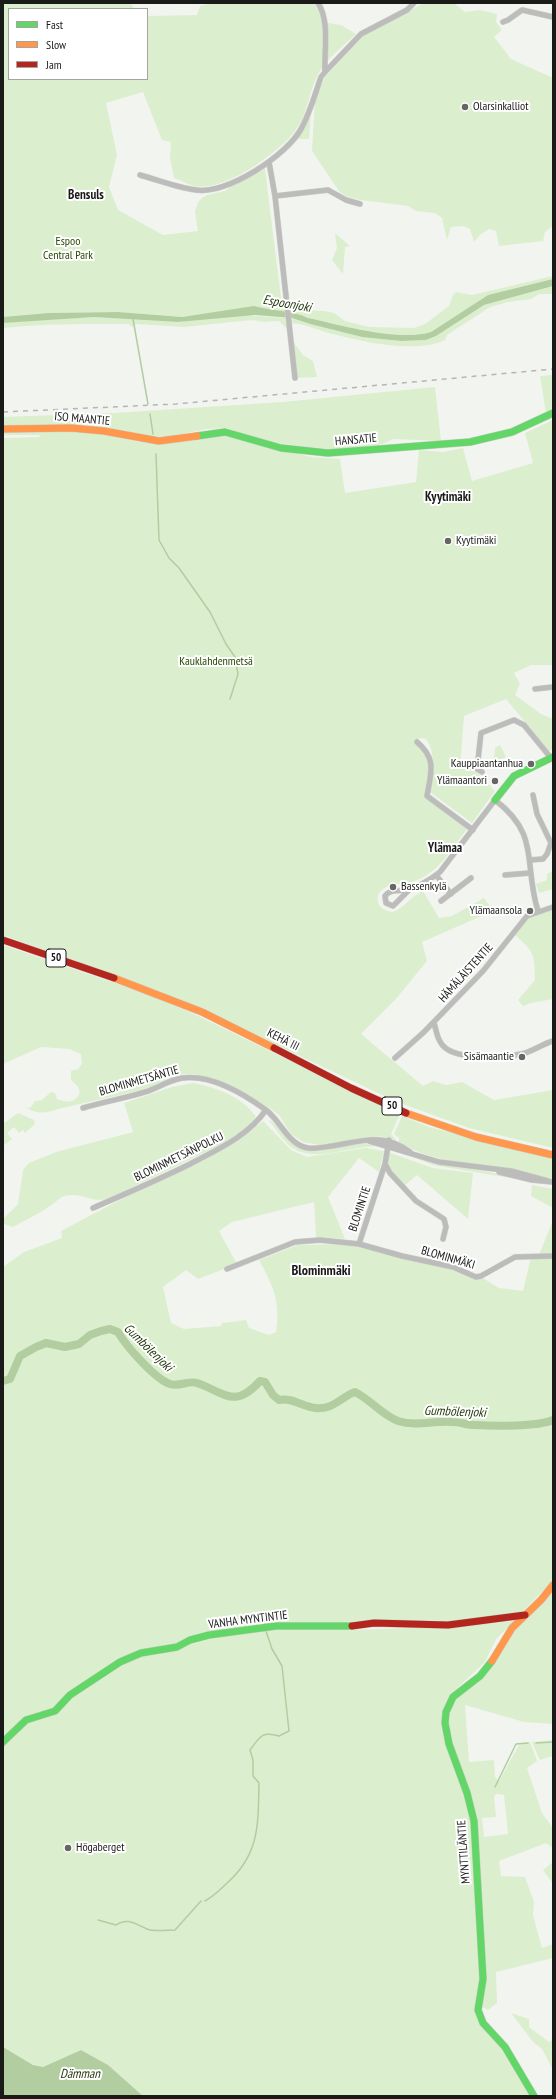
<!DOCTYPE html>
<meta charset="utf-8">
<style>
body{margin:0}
#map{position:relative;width:556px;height:2099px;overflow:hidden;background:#f2f4f0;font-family:"PT Sans Narrow",sans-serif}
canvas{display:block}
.frame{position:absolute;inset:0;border:4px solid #1a1b19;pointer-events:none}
.legend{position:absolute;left:8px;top:8px;width:140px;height:72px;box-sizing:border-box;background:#fff;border:1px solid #a3a4a3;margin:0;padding:5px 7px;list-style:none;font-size:12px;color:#1a1b19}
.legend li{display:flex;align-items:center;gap:8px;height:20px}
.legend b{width:20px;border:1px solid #a3a4a3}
</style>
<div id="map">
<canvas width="556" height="2099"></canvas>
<div class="frame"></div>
<ul class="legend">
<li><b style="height:5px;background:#63d668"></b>Fast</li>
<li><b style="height:5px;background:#ff974d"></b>Slow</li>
<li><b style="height:5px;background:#b3261e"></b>Jam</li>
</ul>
</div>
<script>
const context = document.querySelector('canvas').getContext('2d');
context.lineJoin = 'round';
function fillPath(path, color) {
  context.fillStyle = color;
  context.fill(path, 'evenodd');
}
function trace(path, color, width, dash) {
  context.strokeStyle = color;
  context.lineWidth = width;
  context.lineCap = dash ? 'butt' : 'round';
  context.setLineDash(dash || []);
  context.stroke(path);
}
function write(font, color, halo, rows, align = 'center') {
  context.font = font + ' "PT Sans Narrow",sans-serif';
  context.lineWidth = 4;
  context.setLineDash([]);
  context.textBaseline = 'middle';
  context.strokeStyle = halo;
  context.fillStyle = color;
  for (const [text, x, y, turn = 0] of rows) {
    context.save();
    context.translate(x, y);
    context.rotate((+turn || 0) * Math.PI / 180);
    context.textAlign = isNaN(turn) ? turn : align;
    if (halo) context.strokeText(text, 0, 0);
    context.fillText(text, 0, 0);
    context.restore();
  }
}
fillPath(new Path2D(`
 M3,3h128l3,6h-125v70h138v-63l50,-1 3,-9 11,-3h103l6,10 2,9 19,3 15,9c-11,10 -29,25 -36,37 -11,17 -11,40 -23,57 -16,24 -74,65 -103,58 -7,-2 -14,-6 -20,-8l-4,-20 1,-16 -9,-2 -19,-48 -37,11 11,52 -8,32 9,23 45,25 35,-4 -3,-19 3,-10 4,-4 5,-3 18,-4 5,-4 35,-18 17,137h9l12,4 21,1 10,2 11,8 24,6 45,1 11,-4 24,-18 4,-11 3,-3 16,3 81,-19v3l-65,16 -57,37c-33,10 -90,-7 -123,-14 -16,-9 -36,-4 -52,-11l-74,10 -64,-5 -70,1 -45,4z
 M424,3h30l11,9 15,-2 17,4 -1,8 6,8 -8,7 17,22 42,19v148l-8,6 -2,9 -44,5 -3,-15 -7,-2 -8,5 -7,8 -4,-13 -7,-3 -12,1 -4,13 -5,-22 -7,-5 -19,-2 -8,-5 -47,-6 -16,-4 -6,-5 -27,-40 3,-51 10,-23 38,-42z
 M311,111l-2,28h-11z
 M335,233l15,13 -5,1 -2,27 -11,-14 5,-12z
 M553,286v8h-14l-8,5 -23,3 -18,5 -43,28 -2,5c-31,15 -91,0 -123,-9 -10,-3 -23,-9 -33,-7l1,-5 2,-1 18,6 52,13 39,4 25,-1 10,-4 48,-31z
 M244,315l41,3 2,11 -8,-8 -15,1 -12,-2 -68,7 -48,-3 -4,3 -3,-3c-42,0 -84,-1 -126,4v-5l5,-1 86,-5 84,5z
 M291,339l12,16 10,6 4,16 -21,1z
 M553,375v35l-7,3 -6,-37z
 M435,387l6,54 -48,-2 -10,5 -46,6 -71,-8 -39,-14 -20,1 -39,8 -165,-10v-10l111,-4 169,-11z
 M553,420v245h-22l-17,8 6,11 -5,11 26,19 12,5v30l-4,2 -43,-52 -42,17 -4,52 15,3 20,20 -23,32 -42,-31c2,-17 7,-38 -4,-53l-5,-1 -8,4 12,10 5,12 -5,33 42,32c-14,18 -27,42 -50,51 -14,6 -31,1 -39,15 -2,11 5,16 15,17 12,-5 17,-15 30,-21l16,27 13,-2 32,-18 9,13 -71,31 5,19 -32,39 -34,34 62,52 10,-5 13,4 16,-3 32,18 59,-10v58l-84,-20 -72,-26 -218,-103 -176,-64v-497l36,-1 1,-2h-37v-3l72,-1 42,5 19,5 23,3 58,-10 20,3 22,8 53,12 28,2 5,34 71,-11 3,-32 24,2 20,-4 9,33 61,-18 -8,-30z
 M500,745l6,12 -8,4 -4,-2 1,-11z
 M553,871v18l-14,4 -3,-9 11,-4v-6z
 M553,910v89l-22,4 -8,3 -5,-6 17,-20c-1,-27 0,-27 -20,-45l12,-16z
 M3,945l138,47 51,21 208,101 -9,20 5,6 -17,-4 -60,9 -16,-3 -12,-8 -12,-19 -8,-6 -39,-22 -37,-13h-12l-41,16 -84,19c-13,5 -21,5 -33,-2l5,1 5,-7 7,-1 9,-8 4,1 2,6c8,3 14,4 21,-2 4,-9 -1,-11 -7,-17v-9l7,-2 4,-5 -1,-10 -12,-5 -28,-2 -38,17z
 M193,1083c23,4 50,14 63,34l-10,12 -24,15 -110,53c-21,9 -26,-6 -47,-1 -5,1 -10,7 -15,10 -11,8 -25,14 -37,21l-9,-3 -1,-5 15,-15 5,-34 6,-7 27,-11 77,-20 -9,-29 48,-16z
 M18,1113l16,7 1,4 -10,9 -2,-3 -4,3 -5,-6 -7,6 5,6 -9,7v-22z
 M402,1116l27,11 124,32v21c-13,-3 -26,-8 -39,-10 -40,-7 -80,-6 -115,-28v-4l-5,-4z
 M270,1120l8,7 13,16 17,8 57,-8 16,2 1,2c-29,-4 -65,18 -91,0 -9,-7 -14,-18 -22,-26z
 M263,1121l28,29 16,7 59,-9 18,3 -5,21 -20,-14 -31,39 17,42 -29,-2 -2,-35 -82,20 -13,9 18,33 -39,15 -12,-9 -23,17 8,36 13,6 37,-3 1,-3 24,-3 3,8 20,7 7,-3c5,-30 -3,-46 -17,-72l39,-15 47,-1 105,24 31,9 18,11 24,3 8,-34h22v324l-32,32 -67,10 -18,-3 -130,3 47,7 114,-4 48,-5 -19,18 -11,23 -32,30 -8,17 -1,13 29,101 8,156 -4,31 27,38 28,48h-389l-35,-31 -27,-15 -38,17 -10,-2 -30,-18v-780l21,-15 38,-14 -1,-7 53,-28 123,-61z
 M399,1151l36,13 50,7 32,8 -85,-14z
 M388,1152l45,16 40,5 -5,46 -51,-44 -13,11 -17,-20z
 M532,1185l21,4v19l-22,-12z
 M553,1220v34l-14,1z
 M553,1590v134l-29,-2 -59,-17 4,57 25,-2 1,17 4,4 21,-38 10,-1 7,19 -10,7 15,45 11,15v20l-7,-5 -47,18 2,15 24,1 9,25 -1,13 9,33 11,-4v14l-57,14 1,31 -9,7 -7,-4 -4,-170 -29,-101 -1,-13 5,-19 29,-24 28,-43zM496,1794l8,1 4,39 -24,3 -2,-19 14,-1 -2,-20z
 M553,1740v16l-13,4 -8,-18z
 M553,1862v22l-10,-14z
 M511,2013l18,6v8l20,15 4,-3v31l-11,-21 -9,-7z`), '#dbefce');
fillPath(new Path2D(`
 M553,279v7l-69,19 -48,31 -10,4 -25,1 -39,-4 -52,-13 -18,-6 -37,-3 -77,7 -84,-5 -91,6v-6l45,-4 70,-1 64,5 72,-11c16,5 40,4 54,12 33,7 90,24 123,14l57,-37z
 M3,2047l30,18 10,2 38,-17 27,15 35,31h-140z`), '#b2cda0');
trace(new Path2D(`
 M133,319l15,85
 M150,414l3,20
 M156,454l3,86 10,18 10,10 31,44 16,32 9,13 3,17 -8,25
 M536,1743l17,-1
 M495,1787l21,-43 12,-1
 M205,1901c7,-4 15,-11 21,-17 34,-30 32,-59 33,-101l-6,-7v-16l-3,-10c10,-13 11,-19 29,-14l10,-5 -7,-65 -10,-17 -6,-18
 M98,1920l18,5c12,-8 19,-1 31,4 7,3 20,1 28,1l26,-29`), '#b2cda0', 1.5);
trace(new Path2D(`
 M3,1381l7,-2 10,-23 16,-9 10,-4 19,4 14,-3 11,-9 11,-4 9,-2 8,3c8,14 37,47 52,52 9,3 19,-4 27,-1 27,9 37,27 63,-2l5,1 8,13 6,5c13,-3 24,7 37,8 17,2 25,-11 39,-16 16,8 27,23 43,29 19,6 37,-1 55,1 7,0 14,3 21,3 19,1 63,2 79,-5`), '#b2cda0', 8);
const street = new Path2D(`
 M318,3c12,18 6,48 7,69
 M503,22l5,-2 14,-10 31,7
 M269,162l6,34 20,182
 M140,175c18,5 38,13 56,15 31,5 91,-35 105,-61 9,-16 14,-35 20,-52l4,-5 36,-38 46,-24 7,-7
 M275,196l53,-6 18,10 14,4
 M535,689l18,-2
 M417,742c20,17 14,30 10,54l46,34
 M482,772l-5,-3 4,-36 33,-13 10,5 27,33
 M530,860l13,-1 4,-5 4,-11 -14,-29 -4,-19
 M436,875l15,19
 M505,875l25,-2
 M409,890l-16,16 -7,-3 -1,-7c6,-8 16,-4 24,-7 11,-3 22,-10 31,-17l55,-72c46,35 28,63 43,111
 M441,901l30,-23
 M434,1023c2,6 3,15 7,20 10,18 63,15 80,11 11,-2 21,-10 32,-13
 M395,1058l29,-26 59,-61 44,-55 26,-9
 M83,1108c21,-6 42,-10 62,-16 13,-4 24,-12 37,-14 28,-4 62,16 84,32 15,11 22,35 42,38 8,1 16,-1 24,-2 30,-5 52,-14 78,6
 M369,1141l70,21 72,9 37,10
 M385,1164l5,9 26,28 28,18 2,8 -3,12
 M499,1172l33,8 21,2
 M93,1208c32,-14 65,-28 97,-44 28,-15 57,-27 76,-54
 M359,1244l43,12 51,11 23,10 5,-1 34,-19 38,-1
 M227,1269l68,-27 25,-2 39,4 26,-80 4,-24`);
const fast = new Path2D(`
 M197,436l28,-4 56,16 47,5 142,-11 42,-10 41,-19
 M495,800l19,-24 39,-19
 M492,1661l-12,15 -27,21 -7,15 -1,11 4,21 18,49 7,28 9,158 -5,31 5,13 22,24 29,49
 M3,1742l23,-22 29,-9 15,-16 50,-33 21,-9 36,-6 13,-7 19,-5 67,-9h76`);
const slow = new Path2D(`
 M3,429l68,-1 33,3 55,10 38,-5
 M114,978l88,34 72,36
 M406,1113l70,24 77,18
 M492,1661l20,-33 29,-28 12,-15`);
const jam = new Path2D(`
 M3,940l111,38
 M274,1048l77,40 55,25
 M352,1626l22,-3 74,2 77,-10`);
trace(street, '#cfd0ce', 6);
trace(fast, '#cfd0ce', 8);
trace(slow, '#cfd0ce', 8);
trace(jam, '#cfd0ce', 8);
trace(street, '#bcbdbb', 5);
trace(fast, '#63d668', 7);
trace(slow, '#ff974d', 7);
trace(jam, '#b3261e', 7);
trace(new Path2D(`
 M3,412l173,-8 377,-35`), '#b5b6b4', 1.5, [5, 5]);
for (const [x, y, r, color] of [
 [465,107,4,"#666764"],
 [448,541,4,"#666764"],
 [531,764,4,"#666764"],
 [495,781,4,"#666764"],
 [393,887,4,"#666764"],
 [530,911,4,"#666764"],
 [522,1057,4,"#666764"],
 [68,1848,4,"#666764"]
]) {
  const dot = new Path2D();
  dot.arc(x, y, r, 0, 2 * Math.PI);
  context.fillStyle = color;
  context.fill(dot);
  trace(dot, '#fff', 1.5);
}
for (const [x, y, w] of [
 [56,958,20],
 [392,1106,20]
]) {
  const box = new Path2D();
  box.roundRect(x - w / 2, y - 9, w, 18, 3);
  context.fillStyle = '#fff';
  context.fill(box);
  trace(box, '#1a1b19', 1);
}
write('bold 11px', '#1a1b19', null, [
 ["50",56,958],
 ["50",392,1106]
]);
write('12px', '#1a1b19', '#fff', [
 ["Olarsinkalliot",473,107],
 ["Kyytimäki",456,541],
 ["Kauppiaantanhua",523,764,"right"],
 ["Ylämaantori",487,781,"right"],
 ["Bassenkylä",401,887],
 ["Ylämaansola",522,911,"right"],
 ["Sisämaantie",514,1057,"right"],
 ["Högaberget",76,1848]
], 'left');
write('12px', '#284904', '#fff', [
 ["Espoo",68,242],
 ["Central Park",68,256],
 ["Kauklahdenmetsä",216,662]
]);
write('12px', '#1a1b19', '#fff', [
 ["ISO MAANTIE",82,419,5],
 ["HANSATIE",356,440,-5],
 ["HÄMÄLÄISTENTIE",466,973,-48],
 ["KEHÄ III",283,1040,27],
 ["BLOMINMETSÄNTIE",139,1081,-16],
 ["BLOMINMETSÄNPOLKU",179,1157,-26],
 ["BLOMINTIE",360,1209,-72],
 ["BLOMINMÄKI",448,1258,16],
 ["VANHA MYNTINTIE",248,1620,-7],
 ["MYNTTILÄNTIE",464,1852,-94]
]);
write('bold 13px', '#1a1b19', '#fff', [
 ["Bensuls",86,195],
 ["Kyytimäki",448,497],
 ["Ylämaa",445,848]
]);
write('italic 13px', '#1d3406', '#fff', [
 ["Espoonjoki",287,304,10],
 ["Gumbölenjoki",148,1348,44],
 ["Gumbölenjoki",455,1412,2],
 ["Dämman",80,2074]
]);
write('bold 14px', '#1a1b19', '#fff', [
 ["Blominmäki",321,1271]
]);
</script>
